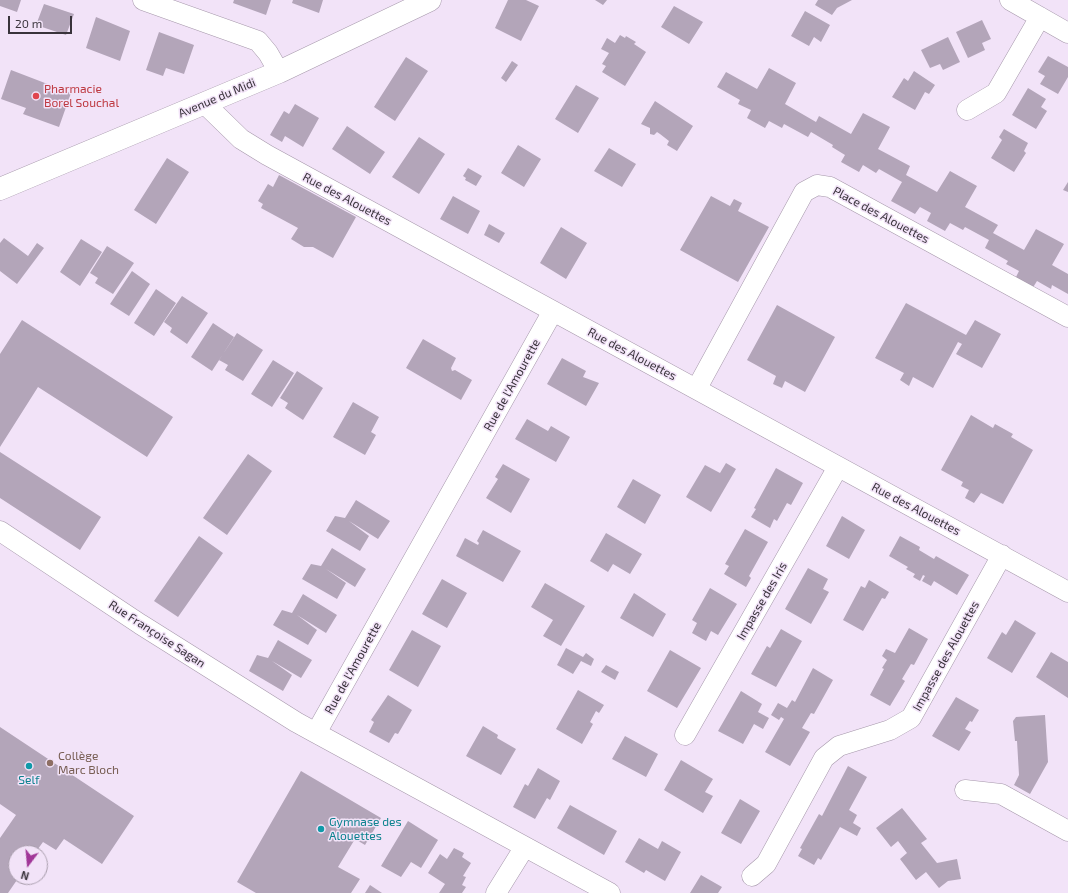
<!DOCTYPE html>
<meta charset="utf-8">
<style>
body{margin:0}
#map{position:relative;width:1068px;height:893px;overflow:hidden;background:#f2e3f8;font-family:"Exo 2",sans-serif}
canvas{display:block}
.north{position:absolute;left:8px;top:845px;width:40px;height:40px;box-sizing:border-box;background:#f2e3f8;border:1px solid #a89dac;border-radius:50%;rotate:196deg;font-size:11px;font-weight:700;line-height:16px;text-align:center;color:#39333b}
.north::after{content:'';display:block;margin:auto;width:14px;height:18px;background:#a13798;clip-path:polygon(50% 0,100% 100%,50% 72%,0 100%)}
.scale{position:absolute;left:8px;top:16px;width:64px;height:18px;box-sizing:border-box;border:2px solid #39333b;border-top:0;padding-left:5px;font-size:12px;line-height:14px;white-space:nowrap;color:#39333b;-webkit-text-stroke:3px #f2e3f8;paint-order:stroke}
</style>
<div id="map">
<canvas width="1068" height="893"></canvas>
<div class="north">N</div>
<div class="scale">20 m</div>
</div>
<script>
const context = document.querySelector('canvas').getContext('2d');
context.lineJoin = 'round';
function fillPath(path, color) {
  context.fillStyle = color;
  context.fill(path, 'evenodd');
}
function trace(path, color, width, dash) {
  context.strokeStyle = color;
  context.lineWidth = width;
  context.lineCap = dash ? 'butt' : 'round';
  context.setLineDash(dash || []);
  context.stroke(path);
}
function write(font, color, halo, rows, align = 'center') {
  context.font = font + ' "Exo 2",sans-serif';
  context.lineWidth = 3;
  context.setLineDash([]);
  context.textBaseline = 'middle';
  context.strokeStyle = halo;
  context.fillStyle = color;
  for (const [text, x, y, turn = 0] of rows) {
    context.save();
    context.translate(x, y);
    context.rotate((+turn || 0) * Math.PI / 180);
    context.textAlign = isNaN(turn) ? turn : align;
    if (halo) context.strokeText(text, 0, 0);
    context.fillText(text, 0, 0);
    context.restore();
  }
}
fillPath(new Path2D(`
 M0,0h21l-4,12 -17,-6z
 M234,0h37l-5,15 -33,-12z
 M293,0h30l-4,13 -27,-10z
 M508,0h18l13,6 -18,35 -26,-13z
 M595,0h12l-4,5z
 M818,0h34l-15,8 -5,7 -17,-10z
 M44,4l30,10 -8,21 -30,-10z
 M674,6l29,16 -14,22 -28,-17z
 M805,11l25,14 -9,17 -7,-5 -5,9 -18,-10z
 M96,17l34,14 -10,30 -34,-13z
 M982,20l9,19 -9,4 3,7 -17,8 -12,-26z
 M159,32l35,13 -10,29 -18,-6 -3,8 -17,-6z
 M620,35l5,3 1,-2 10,6 -2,2 12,8 -21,34 -23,-14 4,-6 -4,-2 7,-11 -8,-4 6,-11 8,5z
 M948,37l12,25 -17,8 -3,-6 -10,4 -9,-18z
 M1048,56l20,11v10l-10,17 -18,-10 5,-8 -7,-4z
 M406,57l22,14 -33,50 -21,-14z
 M512,61l6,4 -12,17 -5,-4z
 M769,68l27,15 -11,21 31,18 3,-6 32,18 12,-21 27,14 -12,22 32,17 -4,9 31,17 13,-21 27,15 -12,21 33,18 -5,8 31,17 12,-21 28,15 -12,21 16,9v20l-16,-9 -1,4 -14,-8 -5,8 -17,-10 4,-8 -13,-7 2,-3 -23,-13 4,-8 -24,-13 -2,3 -13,-7 -5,8 -18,-10 4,-8 -11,-6 -5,7 -24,-13 11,-19 -23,-13 -3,4 -13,-8 -4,7 -18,-10 4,-7 -13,-8 1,-2 -22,-13 -3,5 -24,-13 -2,4 -13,-7 -4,7 -18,-10 4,-8 -13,-6 2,-4 -23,-13 9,-15 31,17z
 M11,70l60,23 -12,34 -36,-13 3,-6 -25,-9z
 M914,71l21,14 -6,9 -4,-2 -10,18 -23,-13 12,-19 4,3z
 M576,85l23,13 -21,35 -23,-14z
 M1028,88l18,11 -5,8 6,4 -11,18 -24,-14z
 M655,101l38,25 -16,25 -10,-6 2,-4 -9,-7 -3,-2 -3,3 -4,-1v-6l-9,-4z
 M295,104l24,14 -16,29 -18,-11 -3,6 -12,-7 14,-24 5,3z
 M347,126l38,26 -15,22 -38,-25z
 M1004,129l24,14 -4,8 2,2 -12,19 -23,-14 11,-18 -3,-3z
 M419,137l26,17 -26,40 -27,-17z
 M518,145l23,14 -17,28 -23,-14z
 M609,148l27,16 -14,23 -28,-16z
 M167,158l22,14 -33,52 -22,-14z
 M468,168l14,8 -6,10 -11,-6 1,-2 -3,-2z
 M279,175l77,42 -23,41 -20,-11h-9l-13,-8 7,-11 -37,-20 2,-4 -5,-3 10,-17 5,3z
 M1068,182v10l-5,-2z
 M453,196l27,15 -12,23 -28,-15z
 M711,196l19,10 4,-7 8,4 -4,8 31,16 -31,55 -58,-32z
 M489,224l16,9 -6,10 -15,-8z
 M561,227l26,16 -21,36 -26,-16z
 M4,238l24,18 9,-13 7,5 -27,36 -17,-13v-28z
 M81,239l21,13 -22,34 -20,-14z
 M107,246l27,17 -21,31 -18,-11 3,-5 -8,-5z
 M132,271l18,13 -21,32 -19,-12z
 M156,289l20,14 -22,33 -20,-13z
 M182,296l26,17 -21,31 -17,-12 2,-4 -8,-6z
 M906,303l60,32 9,-15 26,14 -19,34 -26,-14 6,-10 -4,-2 -25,46 -20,-11 -4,9 -9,-6 4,-7 -29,-15z
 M777,305l58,32 -30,55 -20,-11 -3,7 -9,-4 3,-8 -29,-16z
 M22,320l151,97 -26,40 -109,-70 -38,60v-93z
 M213,323l21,14 -22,34 -21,-14z
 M237,333l26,17 -20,31 -18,-11 3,-5 -9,-5z
 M423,339l33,19 -5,10 1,3 3,-1 17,10 -11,20 -55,-32z
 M562,358l24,13 -3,6 16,6 -13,23 -39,-22z
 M273,360l21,13 -22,34 -21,-13z
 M297,371l26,17 -20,32 -18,-12 3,-5 -8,-5z
 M353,402l26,15 -8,15 5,3 -11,20 -32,-18z
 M971,415l22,13 2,-4 18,10 -2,3 22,13 -30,54 -22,-11 -7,10 -9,-5 4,-8 -8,-4 2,-4 -22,-12z
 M527,419l21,12 3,-5 19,11 -14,25 -41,-23z
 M0,452l101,65 -21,33 -80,-52z
 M248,454l24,17 -45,64 -24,-17z
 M726,463l10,6 -25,43 -25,-15 19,-32 15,8z
 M503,464l27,15 -19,34 -25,-15 12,-19 -3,-2z
 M776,468l27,15 -12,22 -4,-2 -10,18 -3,-2 -4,9 -19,-11 5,-8 -2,-1z
 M633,479l28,16 -16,29 -28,-17z
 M356,500l34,21 -12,18 -29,-18 20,15 -9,15 -34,-20 9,-15 10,2z
 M842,516l23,14 -16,29 -23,-13z
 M745,529l23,13 -19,34 2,2 -5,9 -22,-13 5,-8 -4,-2z
 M483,530l38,21 -18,31 -47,-26 9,-18 13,7 1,-2 -2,-2z
 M606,533l36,21 -12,20 -17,-10 -5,8 -18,-11z
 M199,536l24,17 -45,64 -24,-16z
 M900,536l20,11 -1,3 15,9 2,-3 33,19 -12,20 -23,-14 -3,5 -9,-5 3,-5 -2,-1 -3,6 -7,-4 2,-3 -9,-5 2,-2 -19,-11z
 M332,548l34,21 -11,18 -29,-18 20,14 -9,16 -35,-20 9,-15 10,2z
 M808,568l20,11 -5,10 6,3 -18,32 -26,-15z
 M442,579l25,14 -20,35 -25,-14z
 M869,580l20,12 -4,7 -3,-1 -19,33 -20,-11 18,-34 4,2z
 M545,583l40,23 -24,40 -18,-10 10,-16 -22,-13z
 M710,588l27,16 -19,31 -7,-4 -5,10 -14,-8 5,-10 -5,-3z
 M634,593l32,21 -13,23 -33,-19z
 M303,594l34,21 -11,18 -29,-18 20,15 -9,15 -35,-20 9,-15 10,3z
 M1015,620l21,13 -24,40 -25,-15 15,-26 4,3z
 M909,628l19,11 -14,26 -3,-1 -9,15 3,2 -15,25 -20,-11 14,-26 -2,-1 5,-8 -5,-4 4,-7 9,4z
 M781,629l21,12 -26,46 -25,-13 16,-28 3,2z
 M412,630l29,16 -23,41 -29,-17z
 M278,640l34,20 -11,18 -29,-17 20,14 -9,16 -34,-20 8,-16 11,3z
 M566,648l17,9 3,-4 8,6 -3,7 -10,-5 -8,13 -16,-9z
 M670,650l31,18 -24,40 -30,-17z
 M1051,652l17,10v36l-32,-21z
 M606,665l13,7 -4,8 -14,-8z
 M813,668l20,12 -19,34 -3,-1 -9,15 8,4 -20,34 -25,-14 19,-33 -3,-2 -2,3 -8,-5 7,-12 9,5 5,-8 3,2z
 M578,690l26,15 -5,8 -3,-2 -6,11 3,2 -11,20 -26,-15z
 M741,691l21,13 -4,8 11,6 -6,11 -9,-5 -11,20 -25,-13z
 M388,695l24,15 -14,24 -3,-1 -6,10 -20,-11 5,-10 -3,-2z
 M956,697l23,13 -7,12 -2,-1 -5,8 6,3 -12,19 -27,-15z
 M1045,715l3,47 -18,32 -16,-9 5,-10 -2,-34h-2l-2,-20 3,-4z
 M483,726l15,9 -1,3 19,11 -15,26 -35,-19z
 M0,727l134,89 -32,48 -38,-25 -8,11 -13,-8 -8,11h-19v24h3l-11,16h-8v-55l16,-23 -16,-11z
 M625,736l33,18 -12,23 -34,-18z
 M681,760l32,19 -8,13 8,4 -10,17 -39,-23z
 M848,766l19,11 -18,33 8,5 -4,8 8,5 -4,8 -17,-9 -19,33 -3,-2 -4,7 -16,-9 4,-7 -2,-1 19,-34 3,2z
 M538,768l22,13 -10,19 -3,-2 -12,21 -22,-12 12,-23 3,2z
 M301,771l80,47 -16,27 -10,-6 -17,28 22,12 -9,14h-95l-19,-11z
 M740,799l20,12 -19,33 -20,-11z
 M570,805l47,26 -13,24 -47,-27z
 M902,808l25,31 -6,4 16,20 20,-4 4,20 -13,2 -9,7 -13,-16 -10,8 -16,-21 7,-6 -9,-12 -7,6 -15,-19z
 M408,821l30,19 -17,28 -10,-6 -10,15 -20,-11z
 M639,838l19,11 4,-8 19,11 -16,29 -19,-11 -2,3 -19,-11z
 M454,848l10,5 -2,4 9,6 -8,13 3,1 -4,8 4,2 -4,6h-23l6,-9 -17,-11 12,-19 7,5z
 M701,875l21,12 -4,6h-28z
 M370,885l12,8h-17z`), '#b3a5b9');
const minor = new Path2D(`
 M143,0l115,41 10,12 11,19
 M1010,0l58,33
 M205,104l36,35 26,16 801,437
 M967,110l29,-17 44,-76
 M553,311l-237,422 294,160
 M697,388l107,-196 13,-7 13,2 238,130
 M0,531l140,93 156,98 20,11
 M685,735l153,-268
 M965,790l36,4 67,37
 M752,876l14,-12 58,-106 15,-12 51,-16 21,-12 91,-163
 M496,893l28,-45`);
const tertiary = new Path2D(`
 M0,189l279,-117 151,-72`);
trace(minor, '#a597aa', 21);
trace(tertiary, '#a597aa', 23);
trace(minor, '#fff', 20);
trace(tertiary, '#fff', 22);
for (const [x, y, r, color] of [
 [36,96,4,"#e0444e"],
 [50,763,4,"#8d6e63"],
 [29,766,4,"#0f9aa8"],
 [321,829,4,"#0f9aa8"]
]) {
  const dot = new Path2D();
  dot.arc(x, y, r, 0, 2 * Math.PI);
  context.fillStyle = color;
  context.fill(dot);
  trace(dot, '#f2e3f8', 1.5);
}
write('12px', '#be3a42', '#f2e3f8', [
 ["Pharmacie",44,89],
 ["Borel Souchal",44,103]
], 'left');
write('12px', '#39333b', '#f2e3f8', [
 ["Avenue du Midi",217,98,-23],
 ["Rue des Alouettes",347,199,28],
 ["Place des Alouettes",881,215,28],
 ["Rue des Alouettes",632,354,28],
 ["Rue de l'Amourette",512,385,-61],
 ["Rue des Alouettes",916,509,28],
 ["Impasse des Iris",762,601,-60],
 ["Rue Françoise Sagan",157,634,33],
 ["Impasse des Alouettes",946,656,-61],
 ["Rue de l'Amourette",353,668,-61]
]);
write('12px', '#785e54', '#f2e3f8', [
 ["Collège",58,756],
 ["Marc Bloch",58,770]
], 'left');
write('12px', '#0d838f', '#f2e3f8', [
 ["Self",29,780],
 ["Gymnase des",329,822,"left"],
 ["Alouettes",329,836,"left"]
]);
</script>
